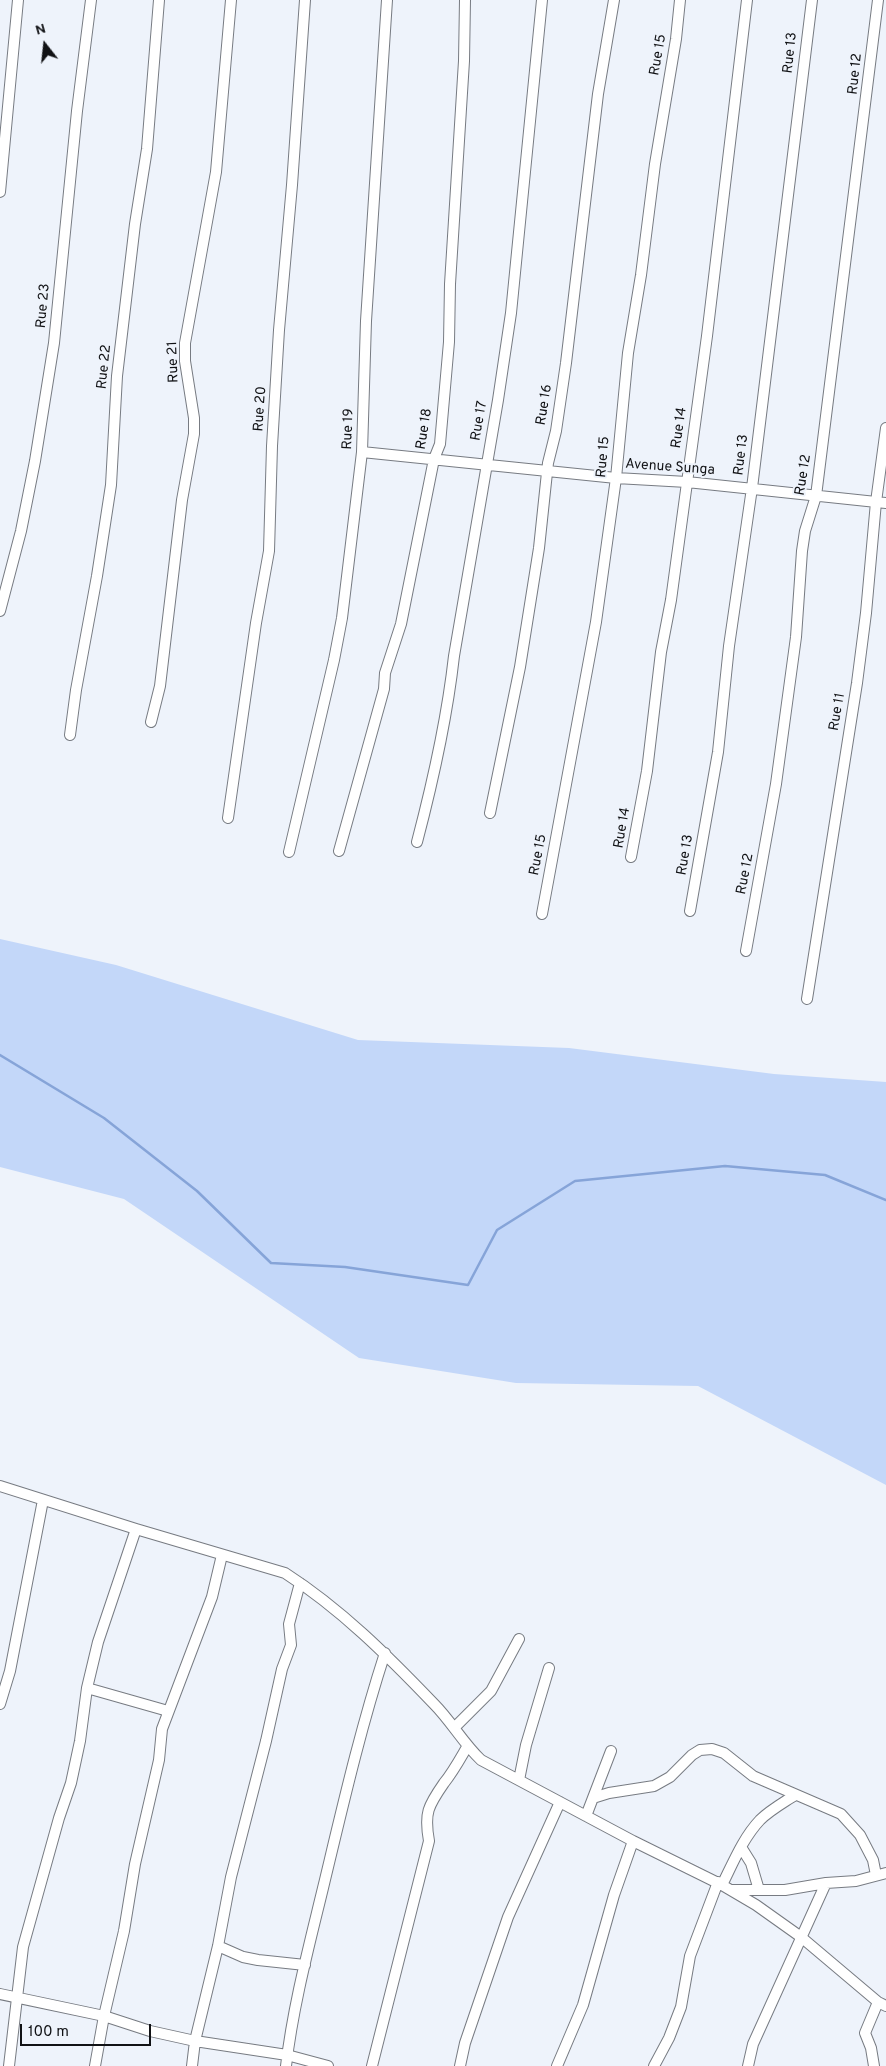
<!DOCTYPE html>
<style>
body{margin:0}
#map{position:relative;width:886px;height:2066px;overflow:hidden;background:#eef3fb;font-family:Overpass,sans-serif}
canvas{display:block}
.north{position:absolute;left:20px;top:20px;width:50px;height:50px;-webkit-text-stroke:4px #eef3fb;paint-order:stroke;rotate:344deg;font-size:14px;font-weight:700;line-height:20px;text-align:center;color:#111215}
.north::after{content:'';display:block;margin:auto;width:18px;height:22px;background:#111215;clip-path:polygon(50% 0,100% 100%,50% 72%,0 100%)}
.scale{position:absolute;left:20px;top:2024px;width:131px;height:22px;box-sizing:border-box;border:2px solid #111215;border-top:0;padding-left:6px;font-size:15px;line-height:18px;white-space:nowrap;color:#111215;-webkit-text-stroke:4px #eef3fb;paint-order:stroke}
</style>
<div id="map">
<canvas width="886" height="2066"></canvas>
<div class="north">N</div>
<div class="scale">100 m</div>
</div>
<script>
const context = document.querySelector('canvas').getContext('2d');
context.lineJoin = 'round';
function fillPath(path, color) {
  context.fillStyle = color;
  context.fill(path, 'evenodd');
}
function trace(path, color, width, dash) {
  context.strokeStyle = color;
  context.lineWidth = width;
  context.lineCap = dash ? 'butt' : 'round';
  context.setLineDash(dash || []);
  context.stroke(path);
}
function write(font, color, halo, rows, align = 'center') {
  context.font = font + ' Overpass,sans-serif';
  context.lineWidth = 4;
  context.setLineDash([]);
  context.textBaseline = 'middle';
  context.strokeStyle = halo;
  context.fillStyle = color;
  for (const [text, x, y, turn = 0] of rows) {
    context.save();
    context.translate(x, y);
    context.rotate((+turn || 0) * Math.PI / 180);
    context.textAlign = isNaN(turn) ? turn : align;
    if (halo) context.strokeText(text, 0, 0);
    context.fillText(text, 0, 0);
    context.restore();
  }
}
fillPath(new Path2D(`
 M0,939l116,26 242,75 211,8 205,26 112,8v403l-188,-99 -182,-3 -157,-25 -235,-159 -124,-32z`), '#c3d7f9');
trace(new Path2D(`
 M0,1055l104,63 93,73 74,72 74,4 123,18 29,-55 78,-49 150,-15 100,9 61,25`), '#86a4d8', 2.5);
const street = new Path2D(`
 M0,192l18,-192
 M362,452l254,26 71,4 199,21
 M0,611l21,-80 14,-70 19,-118 23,-232 14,-111
 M151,722l9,-36 22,-186 12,-66v-16l-9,-57v-18l31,-171 15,-172
 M70,735l6,-45 21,-114 14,-91 6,-109 18,-152 12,-75 12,-149
 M490,813l30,-146 19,-119 9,-85 8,-32 10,-68 32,-269 16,-94
 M228,818l28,-195 13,-72 3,-105 7,-116 13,-145 13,-185
 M417,842c16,-61 30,-123 37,-186l44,-256 13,-87 31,-313
 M339,851l45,-162 1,-16 16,-49 33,-165 6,-15 9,-102 1,-58 14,-223 1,-61
 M289,852l45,-192 8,-42 20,-166 4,-131 21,-321
 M631,857l16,-86 14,-119 10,-52 36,-264 40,-336
 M690,911l28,-159 11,-106 23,-158 60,-488
 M542,914l54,-292 20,-144 12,-125 13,-78 14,-111 21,-125 4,-39
 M746,951l30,-167 20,-147 6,-86 3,-20 11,-35 62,-496
 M807,999l50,-316 9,-70 10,-111 10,-74
 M0,1486l136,43 149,44c56,36 103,83 149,131 17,17 29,39 47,56l152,81 89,44 34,20 45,32 77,65 8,4
 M87,1688l81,23
 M0,1704l10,-33 33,-171
 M454,1728l37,-37 28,-52
 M519,1780l7,-35 23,-77
 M593,1798l16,-5 45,-7 16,-9 22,-22 8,-5 12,-1 12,4 29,23 88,38 19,21 13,25 3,15
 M586,1816l25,-65
 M741,1847l10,16 8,27
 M722,1885c11,-22 21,-47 38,-65 10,-10 23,-17 35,-25
 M731,1890h54l41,-7 30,-2 30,-8
 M218,1946l25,11 15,3 47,5
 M0,1994l104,22 46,15 45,10 92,14 41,11
 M9,2066l14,-119 36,-129 12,-35 9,-42 7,-53 11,-46 38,-113
 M95,2066l9,-50 20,-85 11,-67 24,-104 3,-31 50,-132 10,-42
 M192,2066l3,-25 23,-95 13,-69 35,-136 16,-72 9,-24 -2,-21 11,-41
 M286,2066c7,-60 23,-120 37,-178 19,-79 37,-158 62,-235
 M372,2066l57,-225c-5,-28 -1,-35 15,-58 9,-11 16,-24 23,-36
 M460,2066l5,-23 43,-126 52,-115
 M557,2066l26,-61 31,-110 19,-54
 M654,2066l15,-28 12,-31 9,-51 28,-74
 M748,2066l5,-22 73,-161
 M874,2066l-3,-18 -6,-15 13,-31`);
trace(street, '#777b82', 12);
trace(street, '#fff', 10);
write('14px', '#111215', '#eef3fb', [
 ["Rue 13",791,53,-84],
 ["Rue 15",659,55,-80],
 ["Rue 12",856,74,-84],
 ["Rue 23",44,306,-85],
 ["Rue 21",174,362,-92],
 ["Rue 22",105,367,-84],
 ["Rue 16",545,405,-81],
 ["Rue 20",261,409,-86],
 ["Rue 17",480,421,-80],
 ["Rue 14",680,428,-82],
 ["Rue 19",349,429,-88],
 ["Rue 18",425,429,-81],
 ["Rue 13",742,455,-83],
 ["Rue 15",604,457,-85],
 ["Avenue Sunga",670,468,4],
 ["Rue 12",804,475,-81],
 ["Rue 11",838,712,-80],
 ["Rue 14",623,828,-80],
 ["Rue 15",539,855,-79],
 ["Rue 13",686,855,-80],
 ["Rue 12",746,874,-79]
]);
</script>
